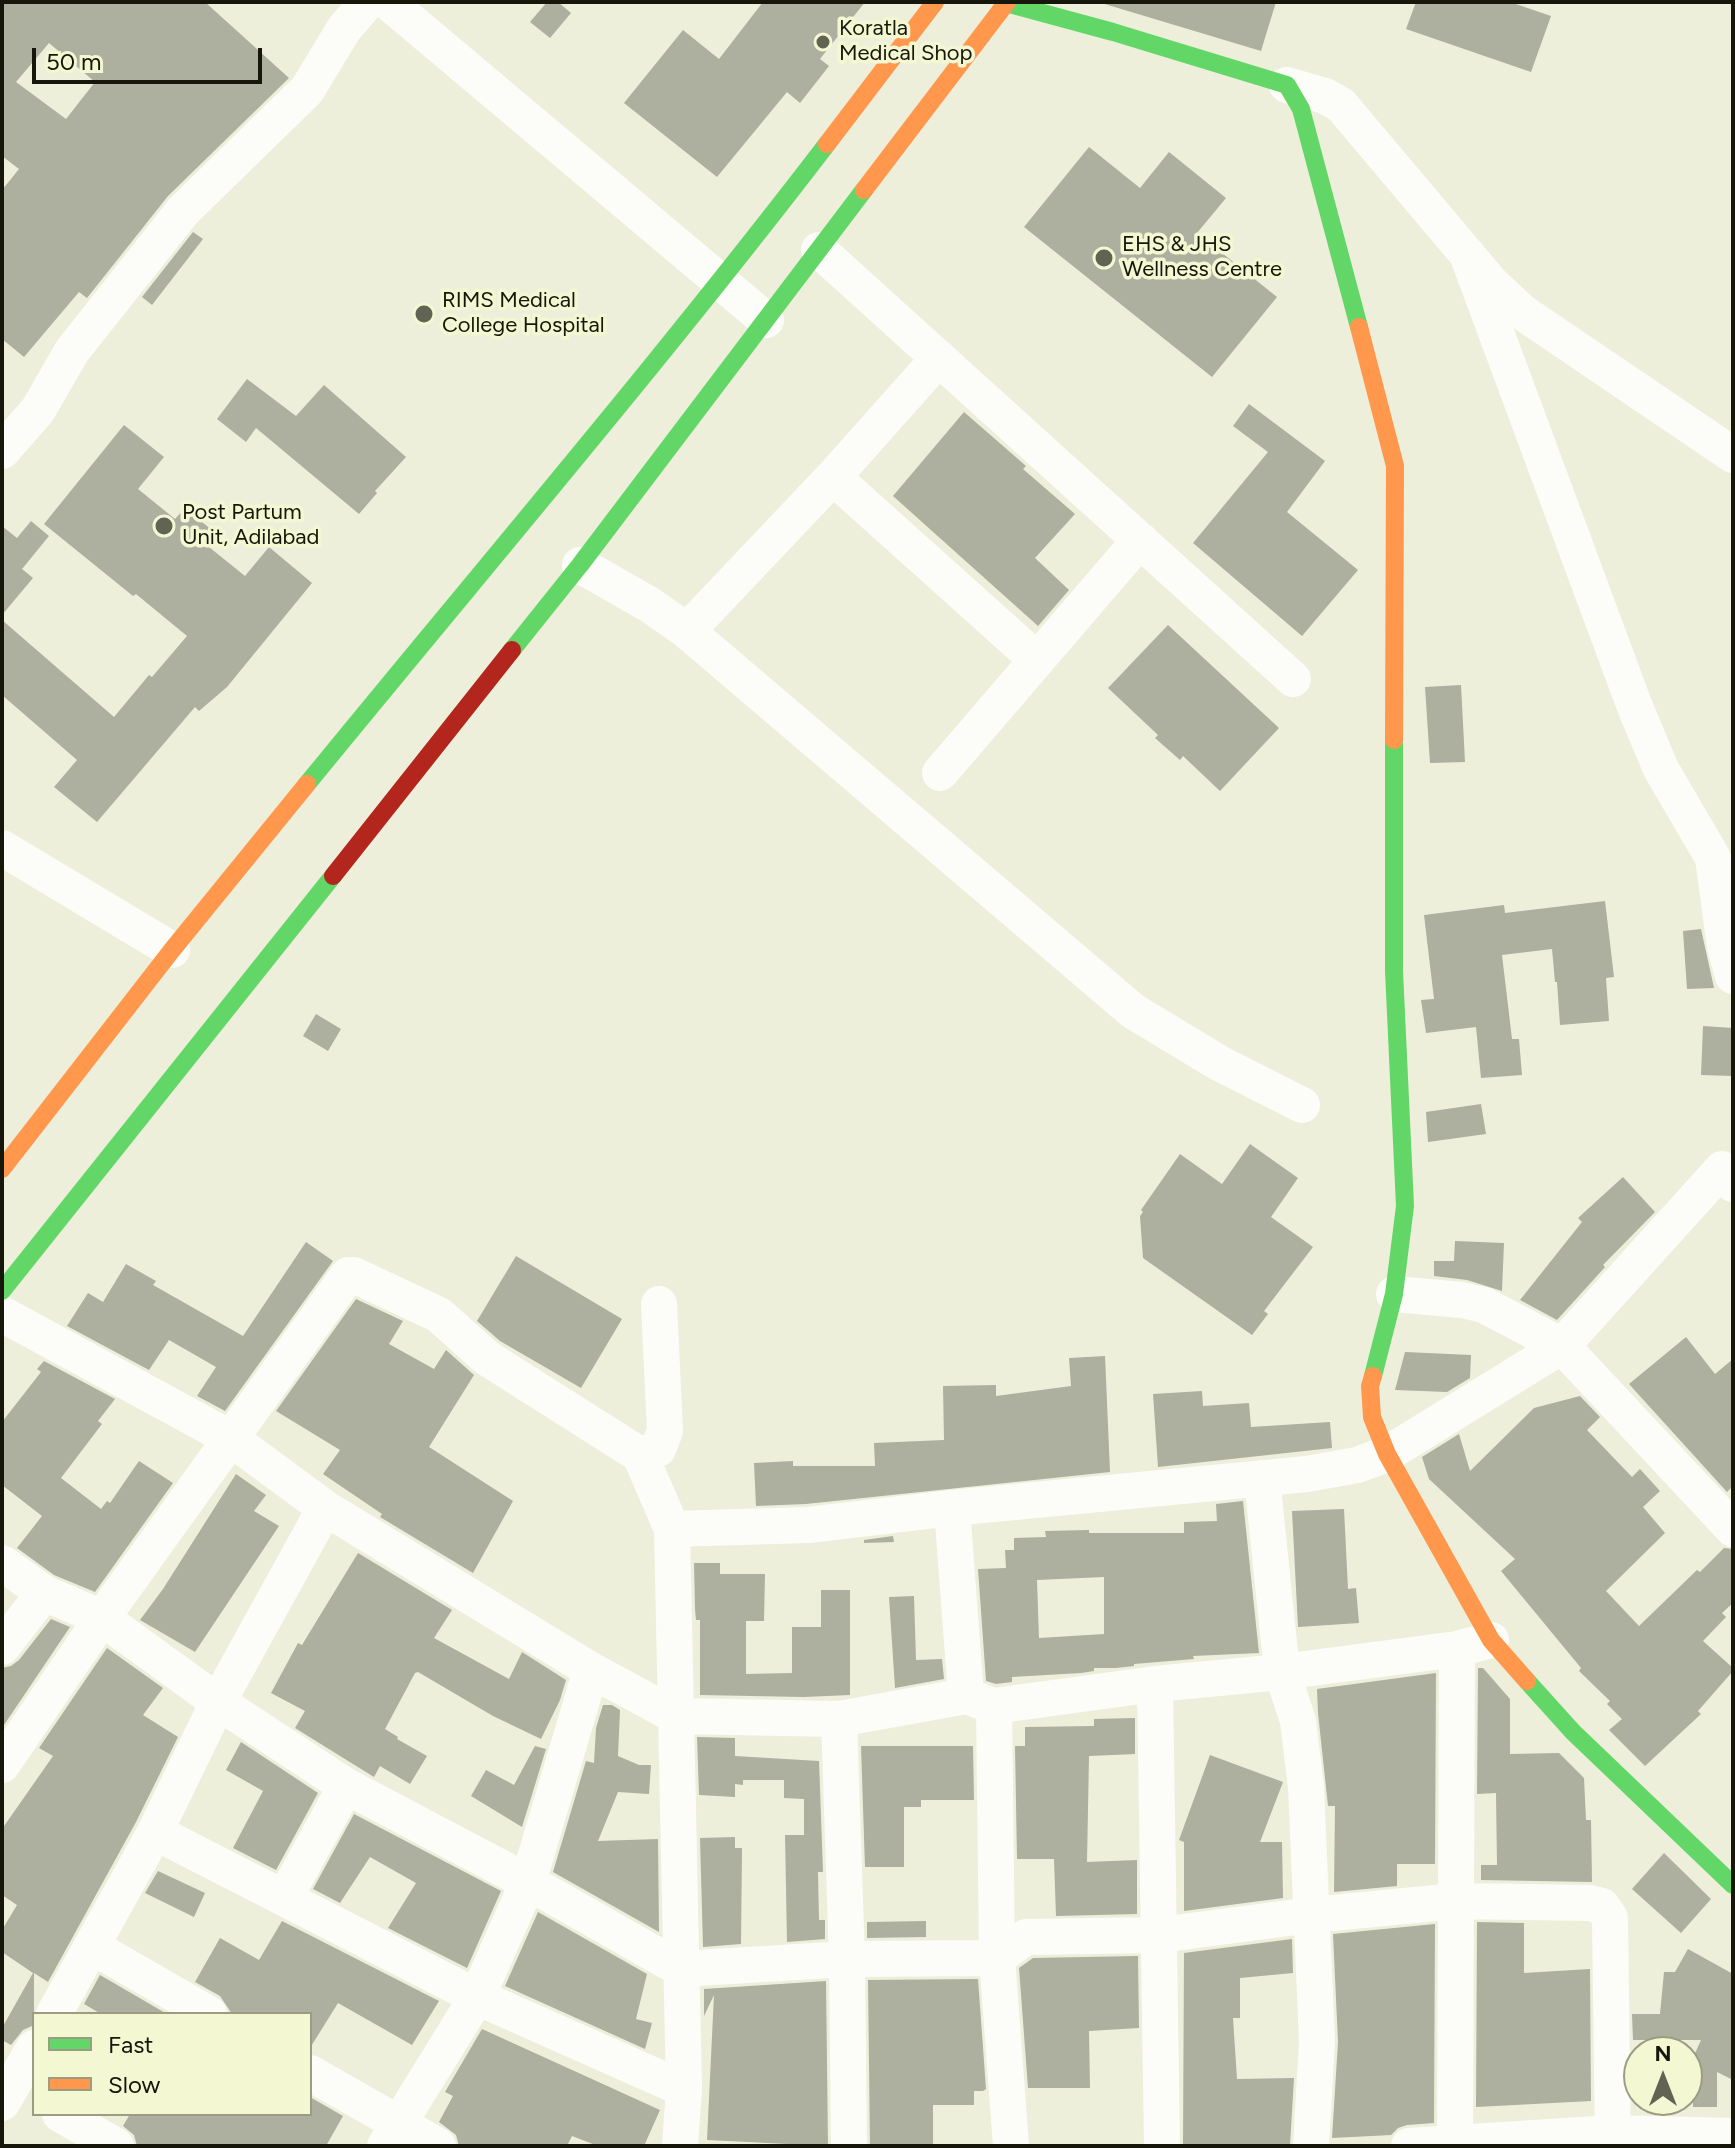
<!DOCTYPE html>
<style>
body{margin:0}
#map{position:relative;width:1735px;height:2148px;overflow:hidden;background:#edefda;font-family:Figtree,sans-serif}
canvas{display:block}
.frame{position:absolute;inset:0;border:4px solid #16170a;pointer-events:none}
.legend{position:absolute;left:32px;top:2012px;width:280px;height:104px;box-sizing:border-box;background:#f3f7d2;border:2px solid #9b9d82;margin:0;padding:10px 14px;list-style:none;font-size:24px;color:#16170a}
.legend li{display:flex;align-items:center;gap:16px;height:40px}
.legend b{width:40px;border:2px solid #9b9d82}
.north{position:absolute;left:1623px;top:2036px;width:80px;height:80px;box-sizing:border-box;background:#f3f7d2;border:2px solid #9b9d82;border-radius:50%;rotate:0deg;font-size:22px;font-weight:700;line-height:32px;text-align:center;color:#16170a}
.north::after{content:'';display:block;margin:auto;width:28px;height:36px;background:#616353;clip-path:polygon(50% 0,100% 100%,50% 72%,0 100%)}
.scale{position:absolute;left:32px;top:48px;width:230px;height:36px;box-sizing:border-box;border:4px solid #16170a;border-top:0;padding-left:10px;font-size:24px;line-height:28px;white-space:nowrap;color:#16170a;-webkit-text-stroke:6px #f3f7d2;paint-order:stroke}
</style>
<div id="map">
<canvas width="1735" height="2148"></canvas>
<div class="frame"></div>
<ul class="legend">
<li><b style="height:10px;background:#63d668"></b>Fast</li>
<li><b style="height:10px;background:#ff974d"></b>Slow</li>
</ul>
<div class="north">N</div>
<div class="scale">50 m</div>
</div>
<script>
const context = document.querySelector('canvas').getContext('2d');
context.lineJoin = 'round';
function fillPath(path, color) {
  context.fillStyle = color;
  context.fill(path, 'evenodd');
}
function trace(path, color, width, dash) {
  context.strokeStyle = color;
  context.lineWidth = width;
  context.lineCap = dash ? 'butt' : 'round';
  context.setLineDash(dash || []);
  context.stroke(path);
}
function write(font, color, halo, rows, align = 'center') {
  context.font = font + ' Figtree,sans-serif';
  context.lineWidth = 7;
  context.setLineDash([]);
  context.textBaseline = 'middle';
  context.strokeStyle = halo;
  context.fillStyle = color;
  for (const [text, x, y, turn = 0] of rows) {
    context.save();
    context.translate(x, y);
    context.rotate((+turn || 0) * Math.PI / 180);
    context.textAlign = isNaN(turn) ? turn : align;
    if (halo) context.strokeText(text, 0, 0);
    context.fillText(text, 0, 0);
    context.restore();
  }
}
fillPath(new Path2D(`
 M2,2h203l84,76 -121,118 -81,102 -8,-6 -55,65 -22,-18v-149l17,-21 -17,-13zM49,43l46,39 -29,37 -50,-37z
 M547,2h11l13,11 -21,25 -20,-16z
 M763,2h102l-45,57 9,7 -29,37 -13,-11 -70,85 -93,-74 59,-73 36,29z
 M1098,2h178l-15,49z
 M1416,2h94l41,14 -20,56 -125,-43z
 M1089,147l51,41 29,-36 57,46 -29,35 80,64 -65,80 -188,-150z
 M193,232l10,7 -51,66 -10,-8z
 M247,379l49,37 28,-31 82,72 -31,34 2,2 -18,21 -103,-86 -10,14 -29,-23z
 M1249,404l76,57 -38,51 71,58 -56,66 -109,-93 75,-91 -35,-26z
 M964,412l62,54 -3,3 52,45 -40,44 34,32 -31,36 -145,-130z
 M124,425l40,32 -26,32 37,30 10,-11 28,23 -9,12 41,33 24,-29 43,36 -85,104 -28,24 -4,-4 -98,115 -43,-35 23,-27 -75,-65v-75l112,97 35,-42 3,2 35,-41 -51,-42 -3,2 -89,-72z
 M31,521l18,15 -27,33 11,9 -31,37v-89l15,12z
 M1168,625l111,103 -59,63 -37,-35 -3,4 -25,-22 3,-3 -50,-47z
 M1461,685l4,77 -35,1 -5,-76z
 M1605,901l9,76 -8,1 3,43 -49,4 -3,-43h-2l-3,-33 -50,6 10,84h7l3,36 -41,3 -5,-51 -50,6 -5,-33 13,-1 -10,-84 80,-10 1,8z
 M1701,929l13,59 -27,1 -4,-58z
 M316,1014l25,15 -13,22 -25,-15z
 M1703,1026l30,2v48l-32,-1z
 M1481,1104l5,30 -58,8 -2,-30z
 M1250,1144l48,34 -27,39 42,30 -49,64 4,3 -16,21 -109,-77 -3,-42 3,-4 -2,-2 39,-56 42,30z
 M1623,1177l32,35 -52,53 2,2 -48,53 -37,-20 62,-78 -4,-4z
 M1455,1241l49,2 -2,48 -35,-11 -33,-4v-15h20z
 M306,1242l27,19 -108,150 -28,-15 19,-29 -47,-27 -20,30 -82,-44 21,-33 15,9 23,-38 30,17 -3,4 90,51z
 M516,1256l106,63 -41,69 -81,-47 -23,-20z
 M356,1299l47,22 -14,23 45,25 12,-19 28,25 -45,72 84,54 -40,72 -93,-56 2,-3 -59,-40 17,-24 -64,-39z
 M1686,1337l29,37 18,-15v127l-6,6 -98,-108z
 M1405,1352l66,3 -1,23 -23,14 -52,-2z
 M1105,1356l5,116 -304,32 -50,2 -2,-43 39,-2v5h82l-1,-23 70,-3 -1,-54 53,-1v11l75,-10 -2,-28z
 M44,1361l71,38 -17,22 4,3 -41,54 40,31 6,-8 3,2 29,-42 34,22 -78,109 -41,-17 -37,-27 25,-32 -40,-31v-63l39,-50 -4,-3z
 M1202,1391l1,15 46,-3 2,24 79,-5 2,26 -174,19 -5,-73z
 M1580,1396l20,21 -13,13 45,47 8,-8 20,22 -17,16 22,26 -59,58 33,35 58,-56 3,2 24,-24 9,1v54l-11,10 4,4 -23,24 30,27v3l-35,40 3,3 -56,52 -36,-36 13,-11 -15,-15 3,-3 -31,-30 2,-3 -80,-97 14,-12 -86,-80 -7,-22 37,-23 11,37 64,-63z
 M236,1474l30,21 -12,16 25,15 -84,126 -55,-32 23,-31z
 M1243,1501l16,152 -66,3 1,3 -60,5v2l-18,2h-22v3l-13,2 -69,4v5l-16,2 -10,-3 -8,-112 28,-1 -1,-18h9v-12l32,-1 -1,-6 44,-1v3h95v-11l33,-1 -1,-17zM1104,1577v57l-65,4 -2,-58z
 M1344,1509l4,80 8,-1 3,35 -61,4 -6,-116z
 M893,1536l1,6 -30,1v-3z
 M358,1553l94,57 -18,28 75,41 13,-27 44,28 -6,20 -19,39 -48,-23 -75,-44 -3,1 -30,56 13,8 -1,2 30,17 -17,28 -30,-18 -6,11 -79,-49 10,-17 -34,-18 27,-50 4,2z
 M694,1563h26v11h45l-1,47h-18v53l46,-1v-46h29v-37h29v105l-46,2 -104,-2v-75h-4l-1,-11z
 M914,1596l2,64 26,-1 2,20 -49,9 -6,-91z
 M51,1619l19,8 -66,98 -2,-57 9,-2 8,-6z
 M107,1648l56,40 -20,27 35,22 -42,85 -88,160 -14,-9v52l-11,5 -12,15 -9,-5v-12l31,-55 -31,-21v-22l15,-25 -15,-10v-66l51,-73 -14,-8z
 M1478,1668h5l27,31v55l49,-1 25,25 2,42h5l1,62 -111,-2v-15h16l-1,-72 -19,1z
 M1436,1673l-1,191h-38v22l-63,6 1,-86h-7l-10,-93 -1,-24z
 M603,1705h9l8,5 -2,46 21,9h12l-2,29 -31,-2 -20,49 60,-2 1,93 -106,-60 33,-111 8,2 2,-35z
 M1135,1718v36l-46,2 -2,106 50,-2v54l-81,2 -2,-57h-37l-2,-113h10v-19l69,-1v-7z
 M697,1737l38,1v18l84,5 4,111h-5l1,48h6v19l-38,3 -2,-107h19v-36l-20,-1v-18h-41v5l-8,-1v13l-36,-2z
 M241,1742l77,51 -42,77 -43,-22 30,-57 -37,-21z
 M535,1746l11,3 -24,78 -51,-31 15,-26 28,15z
 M861,1746h112l1,54h-53v7h-17v60h-39z
 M1210,1755l73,27 -23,60h22l1,56 -99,13v-69l-5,-2z
 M354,1814l147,77 -34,77 -79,-40 28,-45 -46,-26 -30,46 -27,-14z
 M735,1837v11h7l-1,96 -38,3 -3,-109z
 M1664,1853l47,46 -30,34 -49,-44z
 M158,1871l47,22 -11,24 -49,-24z
 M538,1912l109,62 -11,45 16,4 -7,26 -140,-63z
 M282,1921l157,80 -27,44 -74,-42 -28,45v-34h-78l-12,-18 -25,-14 25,-44 39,22z
 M926,1921v16l-59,1v-16z
 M1477,1922l47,1v50l66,-4 1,132 -115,6z
 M1435,1924l-1,199 -27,2 -9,3 -7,7 -59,3 6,-96 -5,-108z
 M1292,1939l1,34 -53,5v40h-7l4,61 57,-1 -4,67 -107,1 1,-193z
 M1688,1949l45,25v106l-16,-8v35h-24l-1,-47 9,-20h-68l-1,-26h28l4,-42h11z
 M1138,1956l1,72 -50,3 1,57h-62l-9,-120 14,-10z
 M100,1975l67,39h-66l-17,-10z
 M978,1979l8,110 -3,2h-9v14h-41v41h-63l-2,-166z
 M826,1981l2,165 -121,-6 7,-145 -10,21v-27z
 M482,2029l178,81 -16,36h-46l-26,-10 -5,10h-108l-3,-11 -17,-13 14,-26 -8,-4z
 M310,2097l33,19 -17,30h-189l-3,-11 -11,-9 7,-12h180z`), '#adaf9f');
trace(new Path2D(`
 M388,2l378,318
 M1287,85l38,11 16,9 151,179 30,28 211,143
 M819,250l474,429
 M1467,254l168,453 26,62 52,89 12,89 8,29
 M2,451l36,-41 34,-59 111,-140 124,-121 37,-61 23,-27
 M833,477l204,183
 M580,565l70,40 37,26 446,380 86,52 83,42
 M687,631l146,-154 106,-119
 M940,773l200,-233
 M2,848l170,102
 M1394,1294l68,6 22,5 78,41 160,-177 11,15
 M2,1314l228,124 95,70 266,162 85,46 163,3 127,-23 28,10 161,-22 127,-12 175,-23 34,-9
 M640,1455l18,-6 7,-18 -6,-127
 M1262,1478l20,194 16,49 8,66 11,254 -6,105
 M952,1508l14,188
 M2,1563l42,30 58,25 116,84 128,84 182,96 63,-212
 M2,1647l42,-54
 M1155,1684l7,462
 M994,1706l3,252 14,188
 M839,1719l8,240 2,187
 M2,1765l100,-147 246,-343h6l85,40 48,43 153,97 32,74
 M155,1832l322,165 207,92
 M285,1897l61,-111
 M93,1947l116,67
 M54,2014l101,-182 63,-130 107,-194
 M310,2073l128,73
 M2,2103l32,-55
 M60,2114l56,32
 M385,2146l92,-149 51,-115 153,87 166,-10 150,-1 29,-21 134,-2 151,-20 146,-14 133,2 12,3 8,12 3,228
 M680,2146l4,-57 -12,-560 136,-4 144,-17 355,-34 50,-9 30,-11 175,-108 171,183
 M1409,2146l203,-13 121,3
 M1455,2146l2,-497`), '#fcfdf9', 36);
trace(new Path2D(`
 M1006,3l107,29 174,53 14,24 58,218
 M512,650l68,-85 284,-375
 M307,784c174,-213 353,-422 520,-640
 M2,1291l331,-415
 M1373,1376l21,-82 11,-88 -11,-235v-231
 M1527,1681l46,51 160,153`), '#63d668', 18);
trace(new Path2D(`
 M827,144l108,-142
 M864,190l143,-188
 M1359,327l36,139 -1,274
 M2,1169l170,-219 135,-166
 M1373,1376l-3,10 2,31 15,37 104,186 36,41`), '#ff974d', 18);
trace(new Path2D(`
 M333,876l179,-226`), '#b3261e', 18);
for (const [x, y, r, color] of [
 [823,42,8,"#616353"],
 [1104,258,10,"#616353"],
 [424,314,10,"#616353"],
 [164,526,10,"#616353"]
]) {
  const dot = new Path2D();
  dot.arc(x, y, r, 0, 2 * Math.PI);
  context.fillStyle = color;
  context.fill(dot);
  trace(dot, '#f3f7d2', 3);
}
write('22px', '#16170a', '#f3f7d2', [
 ["Koratla",839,29],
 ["Medical Shop",839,54],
 ["EHS & JHS",1122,245],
 ["Wellness Centre",1122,270],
 ["RIMS Medical",442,301],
 ["College Hospital",442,326],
 ["Post Partum",182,513],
 ["Unit, Adilabad",182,538]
], 'left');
</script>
